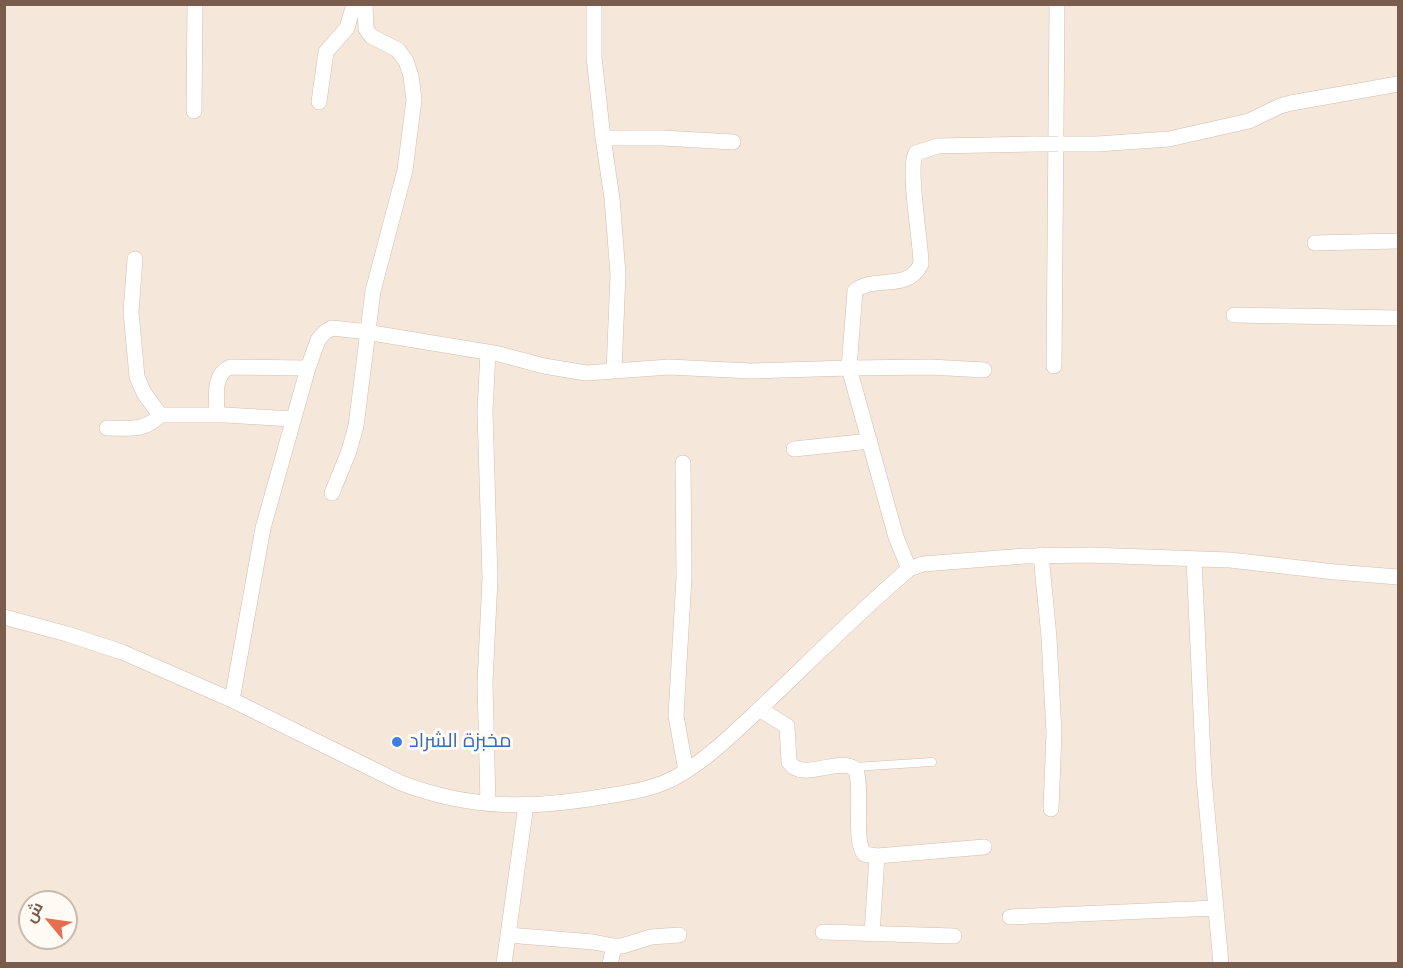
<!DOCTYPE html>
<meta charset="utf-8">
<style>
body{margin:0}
#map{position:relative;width:1403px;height:968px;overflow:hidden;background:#fdf6ec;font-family:"DM Sans",Cairo,sans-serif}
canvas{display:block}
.frame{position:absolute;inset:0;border:6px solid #7a5c4d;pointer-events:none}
.north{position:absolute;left:18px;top:890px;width:60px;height:60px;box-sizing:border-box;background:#fffaf3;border:2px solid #cabbb1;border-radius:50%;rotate:299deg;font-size:16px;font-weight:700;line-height:24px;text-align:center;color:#7a5c4d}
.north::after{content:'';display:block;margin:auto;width:21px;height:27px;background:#e76f51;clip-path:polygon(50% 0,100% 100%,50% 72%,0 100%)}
</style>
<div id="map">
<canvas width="1403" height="968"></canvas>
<div class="frame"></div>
<div class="north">ش</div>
</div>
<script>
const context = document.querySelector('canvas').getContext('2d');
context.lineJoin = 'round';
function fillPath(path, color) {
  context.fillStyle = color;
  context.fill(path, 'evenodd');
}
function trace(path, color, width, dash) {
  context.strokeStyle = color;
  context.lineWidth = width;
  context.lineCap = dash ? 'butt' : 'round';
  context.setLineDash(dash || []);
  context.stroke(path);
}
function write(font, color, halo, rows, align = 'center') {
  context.font = font + ' "DM Sans",Cairo,sans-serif';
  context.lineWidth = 6;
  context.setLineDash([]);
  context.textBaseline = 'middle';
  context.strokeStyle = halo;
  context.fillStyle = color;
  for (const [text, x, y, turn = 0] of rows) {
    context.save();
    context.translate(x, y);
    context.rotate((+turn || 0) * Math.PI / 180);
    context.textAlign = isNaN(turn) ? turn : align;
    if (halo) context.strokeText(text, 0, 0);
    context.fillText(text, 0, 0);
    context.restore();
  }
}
fillPath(new Path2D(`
 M5,5h1393v958l-1393,1zM30,902h36v36h-36z`), '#f5e8da');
const service = new Path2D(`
 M854,767l78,-5`);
const minor = new Path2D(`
 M319,102l7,-50 21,-24 7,-24
 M194,111l1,-107
 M603,138h60l70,4
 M1058,144h39l72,-5 80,-18 31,-15 11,-3 107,-19
 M1315,243l83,-2
 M135,259l-4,53 6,65 7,16 16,22h65l68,4
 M1234,315l164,3
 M1054,366l3,-362
 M984,370l-54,-3 -81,1 6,-77c20,-17 52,2 66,-27 0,-22 -14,-97 -5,-111l22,-7 97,-2
 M614,371l55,-4 82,4 98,-3 47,169 13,32
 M217,415c0,-17 -5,-40 13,-48l78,1
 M107,428c21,0 38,4 53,-13
 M794,449l76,-8
 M683,463l1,114 -8,139 10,55
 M332,493l17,-42 7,-25 17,-135 32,-121 9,-70 -3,-24 -5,-15 -8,-11 -27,-14 -5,-7 -1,-25
 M1041,555l8,82 5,96 -3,76
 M1194,559l10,219 17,186
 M4,617l63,17 55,18 110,48 169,83c71,27 133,26 206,13 26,-4 52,-8 74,-22 32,-19 60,-48 87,-73 44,-42 87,-85 133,-125l8,-7 14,-5 102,-8 65,-1 140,5 105,12 63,5
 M232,700l31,-172 45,-160 10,-28 7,-8 7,-4 28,3 139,23 45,12 42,7 28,-2 4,-97 -6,-76 -9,-60 -9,-81v-53
 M759,709l28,17 2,36c13,21 52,-7 67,8 7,21 -3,68 8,84l13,2 107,-9
 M488,803l-3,-120 5,-105 -5,-167 3,-59
 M1010,917l205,-9
 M823,932l131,4
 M872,934l5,-78
 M508,935l85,7 21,4
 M504,964l22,-159
 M610,964l4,-18h8l29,-9 28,-2`);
trace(service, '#d1beb0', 9);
trace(minor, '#d1beb0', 16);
trace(service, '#fff', 8);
trace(minor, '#fff', 15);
const minorBridge = new Path2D(`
 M1035,144h23`);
trace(minorBridge, '#d1beb0', 16, []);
trace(minorBridge, '#fff', 15);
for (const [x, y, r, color] of [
 [397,742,6,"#3f7fe0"]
]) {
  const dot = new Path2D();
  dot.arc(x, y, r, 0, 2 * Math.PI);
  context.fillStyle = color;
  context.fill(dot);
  trace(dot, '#fffaf3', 2);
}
write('20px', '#366cbe', '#fffaf3', [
 ["مخبزة الشراد",409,742]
], 'left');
</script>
